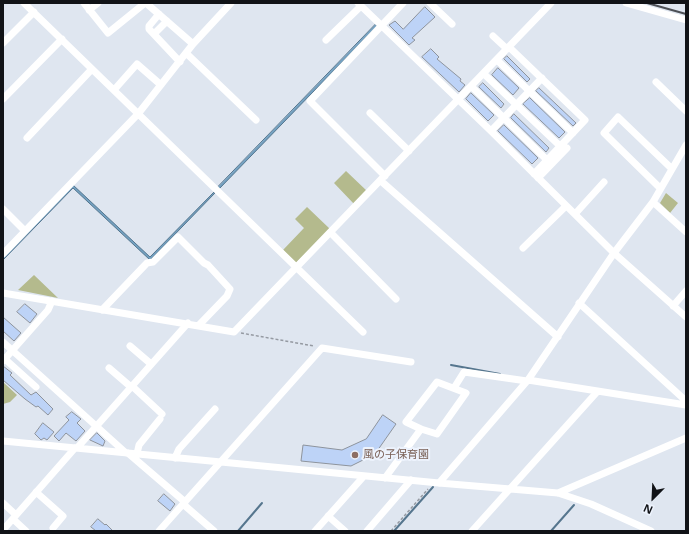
<!DOCTYPE html>
<meta charset="utf-8">
<style>
body{margin:0}
#map{position:relative;width:689px;height:534px;overflow:hidden;background:#dfe6f0;font-family:"Noto Sans",sans-serif}
canvas{display:block}
.frame{position:absolute;inset:0;border:4px solid #111317;pointer-events:none}
.north{position:absolute;left:633px;top:478px;width:40px;height:40px;-webkit-text-stroke:3px #edf3fd;paint-order:stroke;rotate:204deg;font-size:11px;font-weight:700;line-height:16px;text-align:center;color:#111317}
.north::after{content:'';display:block;margin:auto;width:14px;height:18px;background:#111317;clip-path:polygon(50% 0,100% 100%,50% 72%,0 100%)}
</style>
<div id="map">
<canvas width="689" height="534"></canvas>
<div class="frame"></div>
<div class="north">N</div>
</div>
<script>
const context = document.querySelector('canvas').getContext('2d');
context.lineJoin = 'round';
function fillPath(path, color) {
  context.fillStyle = color;
  context.fill(path, 'evenodd');
}
function trace(path, color, width, dash) {
  context.strokeStyle = color;
  context.lineWidth = width;
  context.lineCap = dash ? 'butt' : 'round';
  context.setLineDash(dash || []);
  context.stroke(path);
}
function write(font, color, halo, rows, align = 'center') {
  context.font = font + ' "Noto Sans","Noto Sans JP",sans-serif';
  context.lineWidth = 4;
  context.setLineDash([]);
  context.textBaseline = 'middle';
  context.strokeStyle = halo;
  context.fillStyle = color;
  for (const [text, x, y, turn = 0] of rows) {
    context.save();
    context.translate(x, y);
    context.rotate((+turn || 0) * Math.PI / 180);
    context.textAlign = isNaN(turn) ? turn : align;
    if (halo) context.strokeText(text, 0, 0);
    context.fillText(text, 0, 0);
    context.restore();
  }
}
fillPath(new Path2D(`
 M346,171l21,20 -13,13 -20,-21z
 M666,193l12,10 -8,10 -10,-10z
 M307,207l23,22 -34,34 -13,-13 21,-22 -9,-9z
 M34,275l24,23 -40,-8z
 M3,382l14,13 -7,7 -7,2z`), '#b4ba8d');
const water = new Path2D(`
 M376,24l1,2 -158,163 -1,-2z
 M73,185l77,72 64,-65 1,1 -65,67 -77,-72 -70,72v-3z`);
fillPath(water, '#73a1c1');
trace(water, '#56768e', 1);
trace(new Path2D(`
 M451,365l49,9
 M238,531l24,-28
 M394,531l39,-44
 M551,531l23,-26`), '#56768e', 2);
const building = new Path2D(`
 M425,7l10,10 -23,21 3,2 -6,5 -20,-20 6,-4 8,8z
 M431,49l8,8 -2,2 24,20 -1,2 5,4 -6,7 -37,-35z
 M507,56l23,23 -3,3 -23,-23z
 M498,68l21,20 -6,7 -21,-20z
 M483,83l21,21 -3,4 -22,-21z
 M539,88l37,35 -3,3 -37,-35z
 M471,93l23,22 -6,6 -22,-22z
 M530,98l35,34 -6,6 -36,-34z
 M514,114l35,34 -3,4 -35,-34z
 M504,125l34,33 -6,6 -34,-33z
 M25,304l12,10 -7,9 -13,-11z
 M3,317l18,16 -7,8 -11,-10z
 M3,366l9,7 -2,2 21,20 5,-3 17,17 -5,6 -10,-9 -2,1 -11,-8 -22,-19z
 M72,412l9,7 -4,4 8,8 -9,10 -10,-8 -7,8 -5,-5 15,-16 -3,-3z
 M383,415l13,9 -21,30 -24,12 -50,-5 2,-16 39,5 24,-11z
 M43,423l11,9 -7,8 -3,-2 -3,2 -6,-6z
 M97,433l8,8 -2,5 -13,-6z
 M164,494l11,10 -5,7 -12,-10z
 M98,519l7,6 1,-1 7,7h-17l-5,-4z`);
fillPath(building, '#bdd3f7');
trace(building, '#8d939c', 1);
trace(new Path2D(`
 M241,333l73,13
 M391,531l37,-42`), '#959aa2', 1.5, [3, 2]);
trace(new Path2D(`
 M24,3l339,329
 M84,3l24,30 37,-30
 M146,3l47,41
 M358,3l133,128 123,122 72,64
 M430,3l22,21
 M626,3l60,17
 M89,10l9,-7
 M159,14l-10,12v3l31,33
 M154,34l13,-13
 M493,36l14,13
 M326,40l35,-34
 M3,43l31,-31
 M509,47l76,73 -51,54
 M186,53l70,67
 M497,60l76,73
 M484,74l76,72
 M656,82l30,29
 M472,87l75,73
 M114,90l23,-26 24,21
 M3,99l59,-60
 M370,113l39,38
 M491,131l51,-53
 M27,138l65,-69
 M385,176l-75,-75 93,-98
 M538,178l29,-30
 M381,181l177,156
 M660,188l-56,-55 14,-16 53,51
 M653,202l33,30
 M3,209l22,22
 M575,214l29,-32
 M331,233l65,66
 M523,248l43,-42
 M3,254l135,-140 55,-70 38,-41
 M3,293l231,39 317,-329
 M579,303l107,98
 M673,306l13,-15
 M102,310l45,-47 6,-1 25,-25 26,26 4,2 22,24 -3,7 -28,29
 M3,342l123,111
 M130,346l21,18
 M5,359l31,28
 M3,361l45,-51 4,-9
 M109,368l22,19
 M528,380l158,25
 M132,386l30,28
 M454,388l10,-16 63,9
 M3,441l436,42 119,10 33,11 60,27
 M77,448l111,-125
 M128,453l57,49
 M137,454l2,-9 21,-26
 M175,458l4,-9 36,-40
 M385,478l36,-49 16,5 29,-41 -29,-11 -31,40 15,7
 M439,483l89,-103 86,-127 39,-51 33,-57
 M36,492l27,24 -10,12
 M558,493l128,-55
 M3,503l13,12
 M183,504l31,27
 M328,516l17,15
 M13,519l13,12
 M3,530l72,-82
 M159,531l163,-183 89,14
 M315,531l49,-55
 M367,531l44,-51
 M472,531l125,-139`), '#fff', 7);
trace(new Path2D(`
 M647,3l39,11`), '#4d5056', 2);
for (const [x, y, r, color] of [
 [355,455,4,"#8d6e63"]
]) {
  const dot = new Path2D();
  dot.arc(x, y, r, 0, 2 * Math.PI);
  context.fillStyle = color;
  context.fill(dot);
  trace(dot, '#edf3fd', 1.5);
}
write('11px', '#785e54', '#edf3fd', [
 ["風の子保育園",363,455]
], 'left');
</script>
